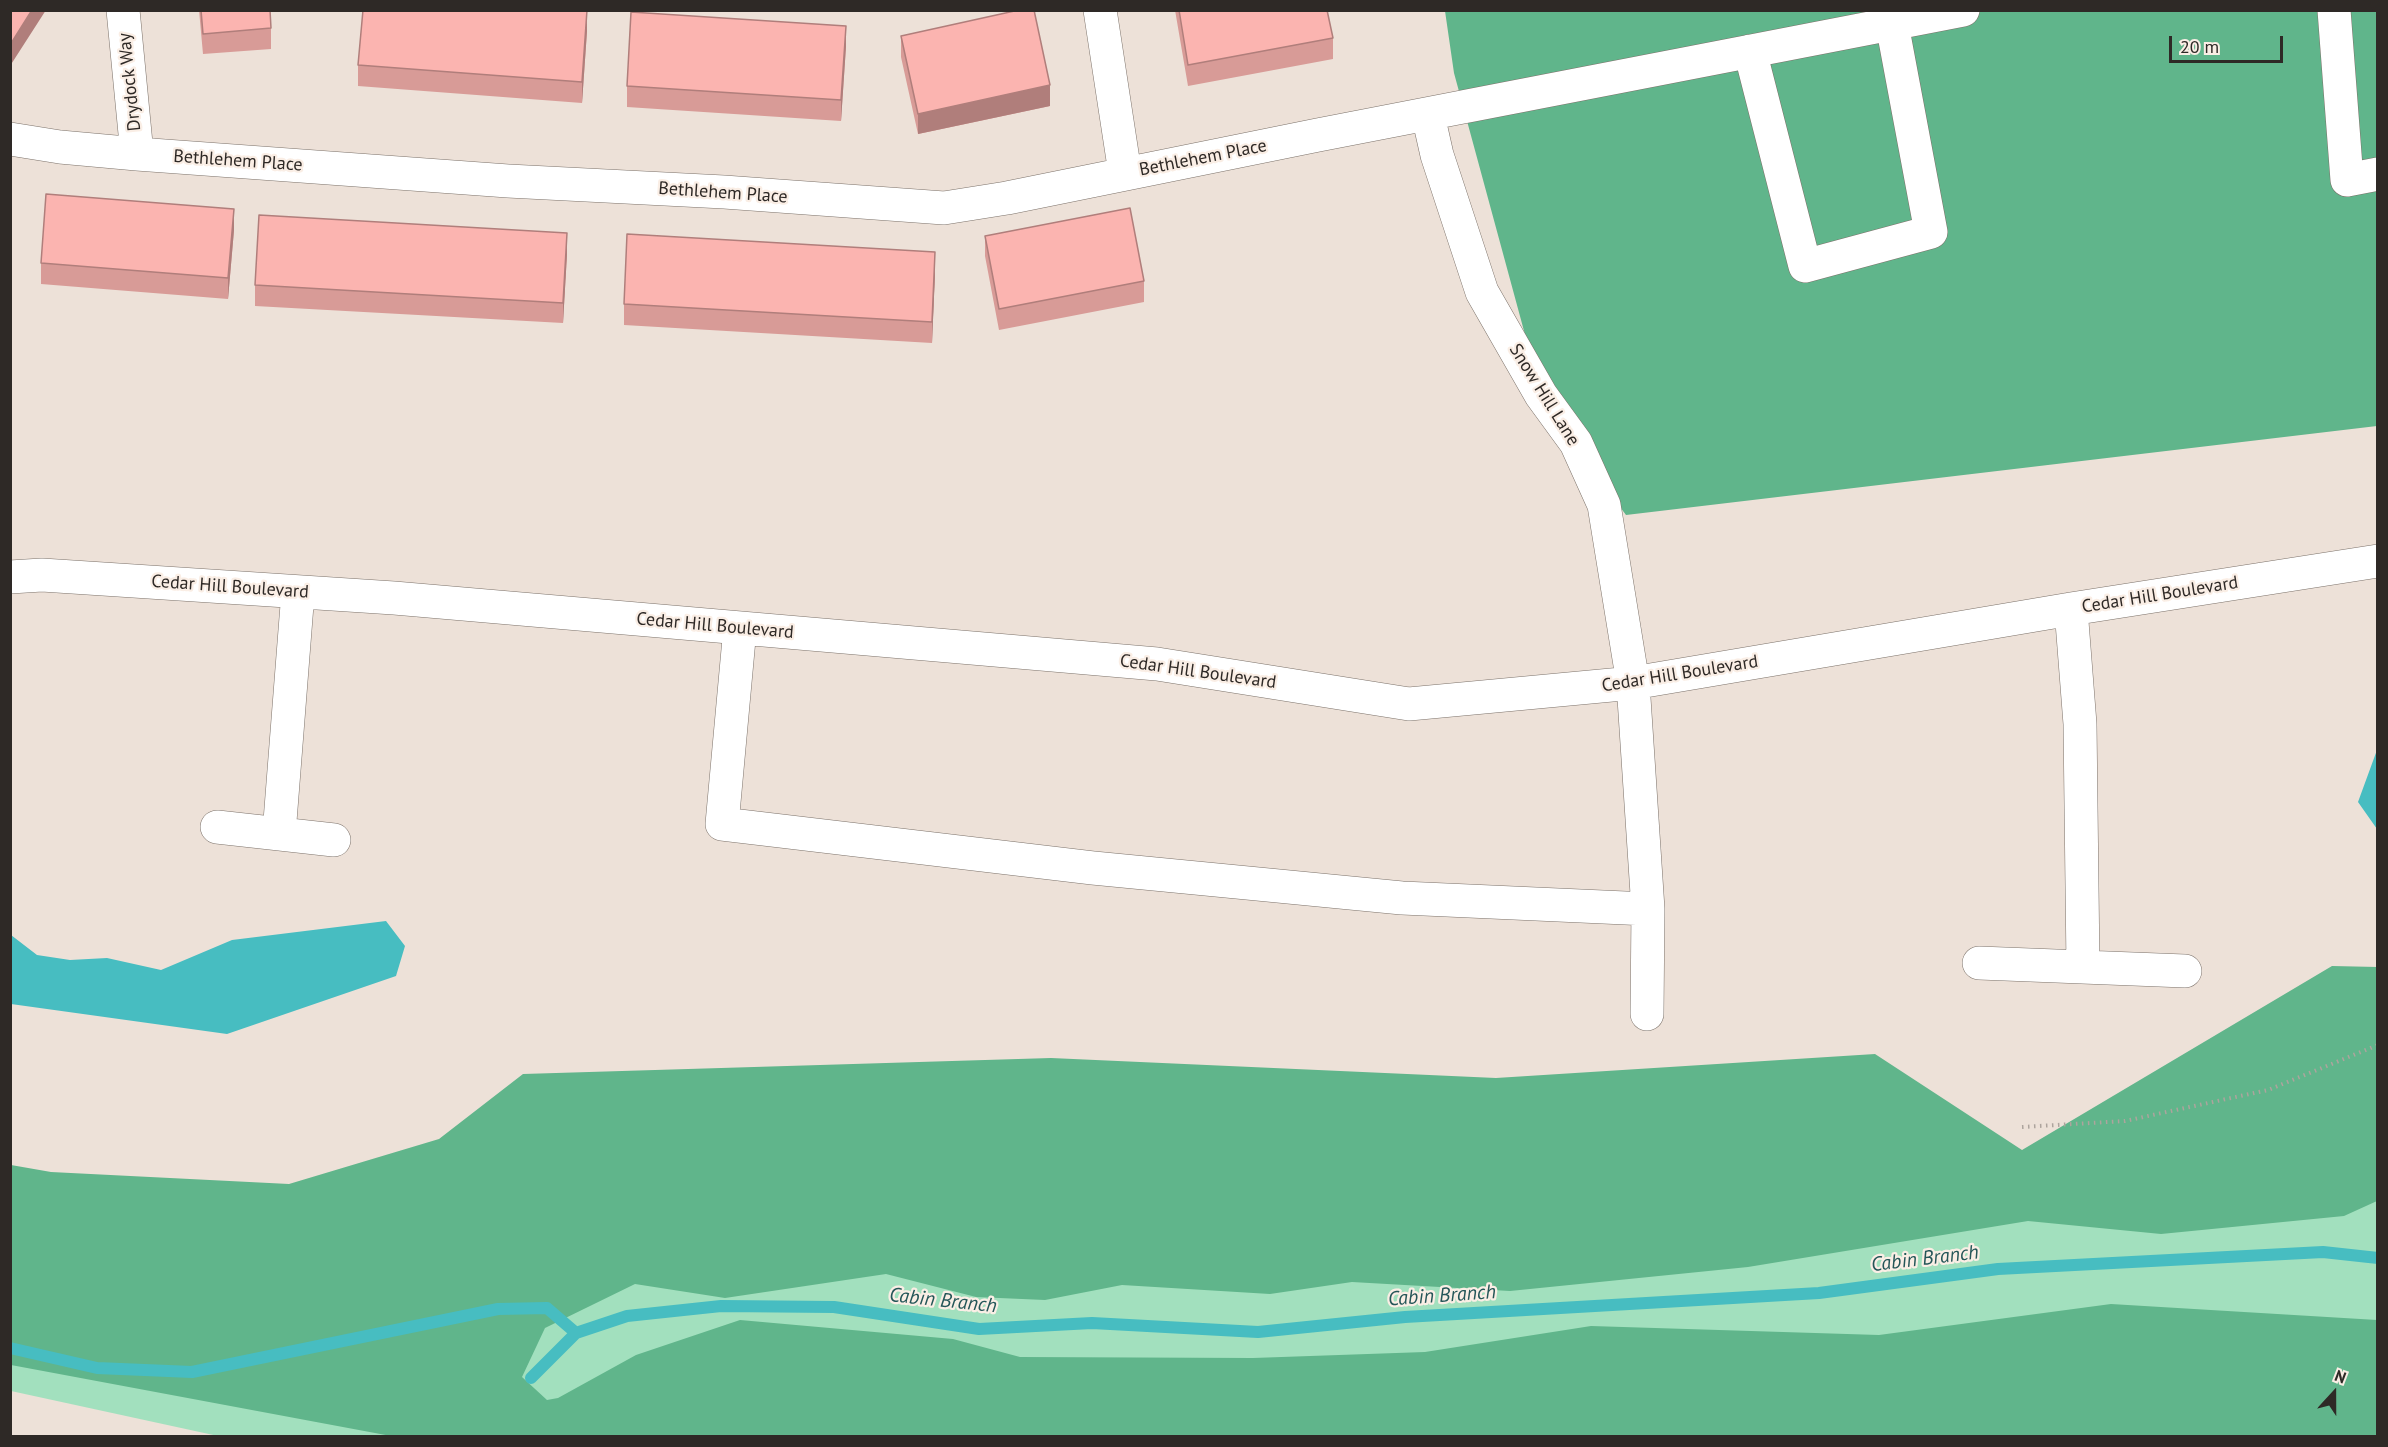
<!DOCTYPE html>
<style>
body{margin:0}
#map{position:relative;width:2388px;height:1447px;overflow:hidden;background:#ede1d8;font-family:"PT Sans",sans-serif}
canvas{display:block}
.frame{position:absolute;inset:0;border:12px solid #2e2926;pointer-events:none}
.north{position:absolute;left:2304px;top:1363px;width:60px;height:60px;-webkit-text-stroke:4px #faeee5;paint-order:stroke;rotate:21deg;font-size:16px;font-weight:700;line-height:24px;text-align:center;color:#2e2926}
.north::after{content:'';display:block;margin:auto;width:21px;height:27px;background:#2e2926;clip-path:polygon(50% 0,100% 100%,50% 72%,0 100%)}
.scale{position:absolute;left:2169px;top:36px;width:114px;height:27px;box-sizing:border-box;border:3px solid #2e2926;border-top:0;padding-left:8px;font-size:18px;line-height:21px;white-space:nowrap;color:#2e2926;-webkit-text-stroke:4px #faeee5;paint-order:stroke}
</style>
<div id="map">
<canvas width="2388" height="1447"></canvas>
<div class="frame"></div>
<div class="north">N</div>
<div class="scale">20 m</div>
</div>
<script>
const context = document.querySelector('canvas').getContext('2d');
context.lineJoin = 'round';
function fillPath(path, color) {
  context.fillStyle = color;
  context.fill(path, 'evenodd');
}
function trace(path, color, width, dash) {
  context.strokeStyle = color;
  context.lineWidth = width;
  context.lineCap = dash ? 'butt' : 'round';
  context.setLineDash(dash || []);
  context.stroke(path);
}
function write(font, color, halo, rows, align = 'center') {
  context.font = font + ' "PT Sans",sans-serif';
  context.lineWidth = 4.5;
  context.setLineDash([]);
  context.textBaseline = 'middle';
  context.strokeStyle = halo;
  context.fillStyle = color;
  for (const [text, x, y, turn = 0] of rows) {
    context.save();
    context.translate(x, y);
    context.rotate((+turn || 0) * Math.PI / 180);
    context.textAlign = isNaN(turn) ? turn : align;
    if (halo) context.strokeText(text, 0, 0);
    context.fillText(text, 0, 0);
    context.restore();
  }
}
fillPath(new Path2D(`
 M2377,1136v279l-613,21h-1546l-207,-45v-92l609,-59z`), '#a2e0be');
fillPath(new Path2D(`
 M1445,11h932v415l-751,89 -44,-59 -52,-103 -76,-280z
 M2332,966l46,1 -1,234 -33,15 -183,18 -133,-13 -280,46 -238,24 -158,-9 -82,12 -148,-9 -77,15 -69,-3 -90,-23 -161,24 -90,-14 -90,44 -23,49 25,23 11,-2 78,-43 104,-35 213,19 67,18 233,1 172,-6 166,-26 288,9 232,-31 266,16v116h-1986l-380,-71v-200l40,7 238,12 150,-45 84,-65 528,-16 445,20 379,-24 147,96z`), '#60b58b');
fillPath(new Path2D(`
 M2377,750v79l-19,-27z
 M386,921l19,25 -9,30 -169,58 -216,-30v-69l26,20 33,5 37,-2 54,12 71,-30z`), '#47bdc1');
trace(new Path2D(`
 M10,1348l87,20 95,4 306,-63 49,-1 29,25
 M531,1378l45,-45 51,-17 94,-10 113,1 145,22 113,-6 166,9 147,-15 414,-24 179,-24 325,-17 55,6`), '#47bdc1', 12);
const minor = new Path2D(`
 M123,10l14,144
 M1100,10l25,163
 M2334,10l13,170 31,-6
 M1750,51l55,215 126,-34 -39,-208
 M1428,115l9,40 45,137 59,103 35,48 28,62 29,178 15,226 -1,105
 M10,139l50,8 77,7 371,27 216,11 220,16 63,-10 311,-63 645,-125
 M10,577l32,-2 352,23 763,66 252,40 224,-21 438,-74 307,-48
 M2071,609l9,115 3,243
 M740,628l-18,196 371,44 309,30 246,11
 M217,827l117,13
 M279,834l19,-242
 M1979,963l206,8`);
trace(minor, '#7c726a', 34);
trace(new Path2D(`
 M2022,1127l103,-6 143,-31 110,-45`), '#ada49d', 4, [1.5, 4.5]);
trace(minor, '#fff', 33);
fillPath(new Path2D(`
 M199,10h71l1,18v21l-68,5z
 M1175,10h152l6,28v21l-145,27z
 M587,31l-5,72 -224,-17v-21z
 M901,36l149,70 -132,28 -17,-77z
 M846,46l-5,75 -214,-14v-21z
 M234,230l-6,69 -187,-15v-21z
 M985,236l159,45v21l-145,28 -14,-74z
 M567,254l-4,69 -308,-17v-21z
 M935,273l-3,70 -308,-18v-21z`), '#d89b97');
fillPath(new Path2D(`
 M32,10h14l-36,56v-21z
 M587,10v21l-5,72v-21z
 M846,26v20l-5,75v-21z
 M1050,85v21l-132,28v-20z
 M234,209v21l-6,69v-21z
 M567,233v21l-4,69v-20z
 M935,252v21l-3,70v-21z`), '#b07e7b');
const building = new Path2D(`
 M10,10h22l-22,35z
 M201,10h69l1,18 -68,6z
 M363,10h224l-5,72 -224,-17z
 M1019,10h15l16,75 -132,29 -17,-78z
 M1179,10h148l6,28 -145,27z
 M631,12l215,14 -5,74 -214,-14z
 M46,194l188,15 -6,69 -187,-15z
 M1130,208l14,73 -145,28 -14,-73z
 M259,215l308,18 -4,70 -308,-18z
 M627,234l308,18 -3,70 -308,-18z`);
fillPath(building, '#fbb4b0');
trace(building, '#b07e7b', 1.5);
write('18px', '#2e2926', '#faeee5', [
 ["Drydock Way",130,82,-96],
 ["Bethlehem Place",1203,158,-11],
 ["Bethlehem Place",238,161,4],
 ["Bethlehem Place",723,193,4],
 ["Snow Hill Lane",1544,395,58],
 ["Cedar Hill Boulevard",230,587,4],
 ["Cedar Hill Boulevard",2160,595,-9],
 ["Cedar Hill Boulevard",715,626,5],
 ["Cedar Hill Boulevard",1198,672,8],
 ["Cedar Hill Boulevard",1680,674,-9]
]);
write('italic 20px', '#245658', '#faeee5', [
 ["Cabin Branch",1925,1259,-7],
 ["Cabin Branch",1442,1296,-4],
 ["Cabin Branch",943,1301,6]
]);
</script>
